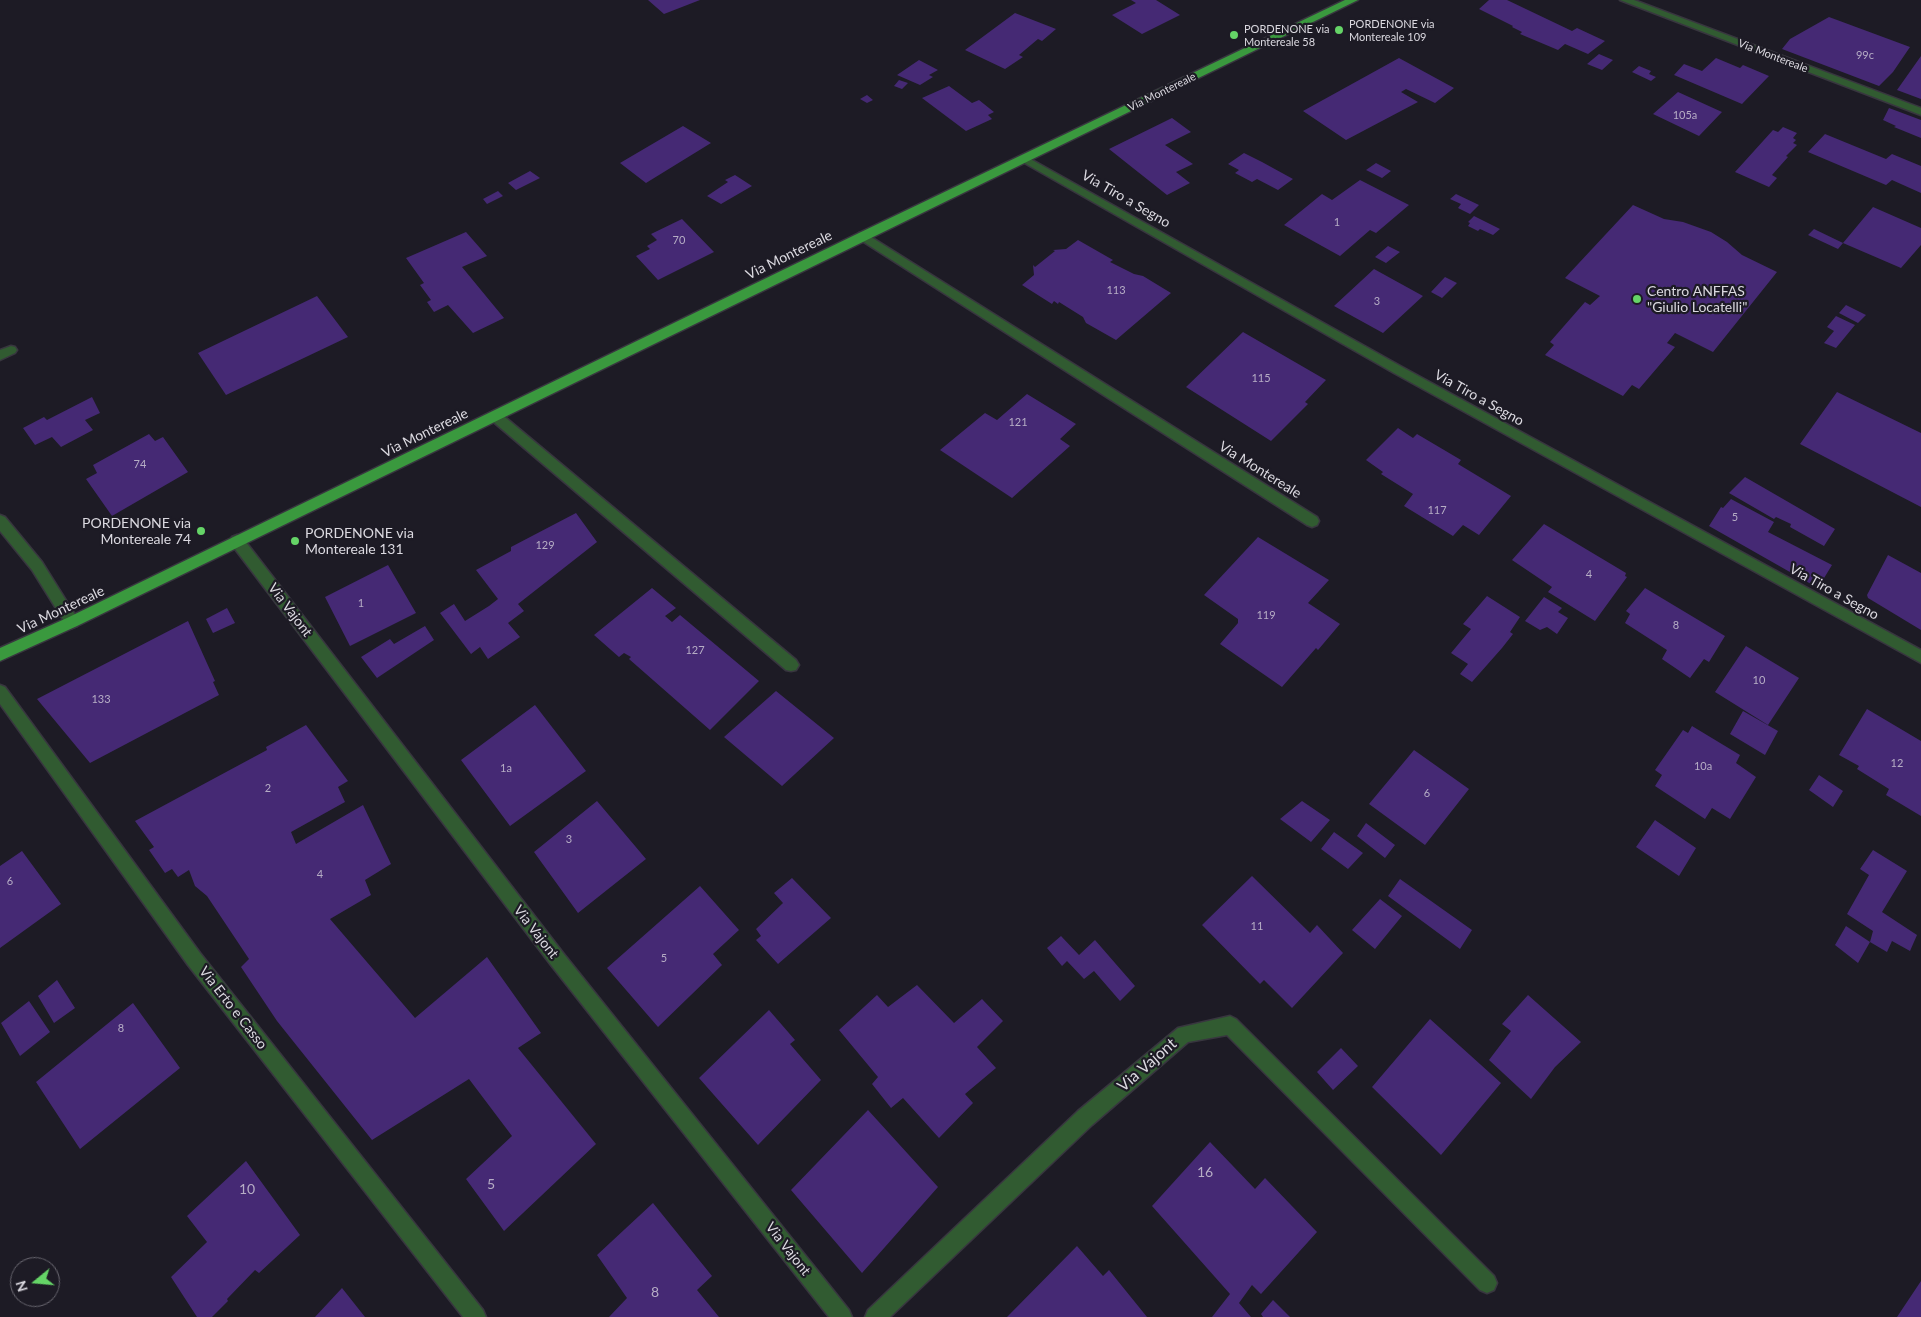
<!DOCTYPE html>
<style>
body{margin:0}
#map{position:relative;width:1921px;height:1317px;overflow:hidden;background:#1d1b25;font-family:Lato,sans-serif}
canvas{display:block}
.north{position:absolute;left:10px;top:1257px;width:50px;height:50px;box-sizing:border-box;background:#1d1b25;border:1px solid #696770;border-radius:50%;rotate:253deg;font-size:14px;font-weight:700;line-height:20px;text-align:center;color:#dbd9e0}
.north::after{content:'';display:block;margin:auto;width:18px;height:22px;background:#65d467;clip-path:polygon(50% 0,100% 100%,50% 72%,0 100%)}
</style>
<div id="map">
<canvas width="1921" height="1317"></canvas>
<div class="north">N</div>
</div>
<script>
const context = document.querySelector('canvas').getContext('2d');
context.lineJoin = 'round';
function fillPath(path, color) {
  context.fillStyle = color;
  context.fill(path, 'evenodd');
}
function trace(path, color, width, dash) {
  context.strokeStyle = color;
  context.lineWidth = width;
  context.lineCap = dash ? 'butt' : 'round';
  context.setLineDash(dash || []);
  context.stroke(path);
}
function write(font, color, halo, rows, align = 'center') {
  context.font = font + ' Lato,sans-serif';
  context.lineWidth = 4.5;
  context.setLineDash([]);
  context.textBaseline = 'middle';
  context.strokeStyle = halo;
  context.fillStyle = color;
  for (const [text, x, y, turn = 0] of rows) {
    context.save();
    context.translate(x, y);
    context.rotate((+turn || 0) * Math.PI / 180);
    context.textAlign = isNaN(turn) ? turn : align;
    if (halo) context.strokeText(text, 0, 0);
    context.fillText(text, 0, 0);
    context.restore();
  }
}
fillPath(new Path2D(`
 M648,0h52l-36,14z
 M1131,0h25l24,15 -38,19 -30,-19 24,-12z
 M1489,0h18l65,31 5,-3 28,13 -17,13 -23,-10 -7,6 -38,-16 2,-2 -10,-5 1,-1 -34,-17z
 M1015,13l41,16 -14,12 -4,-2 -19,16 4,2 -18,12 -40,-19z
 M1829,17l81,30 -17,25 -14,14 -97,-37 8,-10z
 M1599,54l14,6 -11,10 -15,-6z
 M1921,56v43l-24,-9z
 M1399,58l55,30 -19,15 -29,-14 -5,3 17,10 -72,38 -43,-29z
 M1716,58l24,10 3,-3 26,11 -27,28 -68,-29 10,-11 18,7z
 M919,60l19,10 -9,5 4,2 -13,8 -23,-10z
 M1639,66l12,5 -2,3 7,3 -5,4 -19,-9z
 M899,80l9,3 -6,6 -8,-3z
 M949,86l23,17 7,-3 15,12 -6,3 4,4 -26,12 -44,-33z
 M1678,92l44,20 -23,24 -46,-22z
 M867,95l6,5 -6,3 -7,-4z
 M1889,108l32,12v18l-27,-11 2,-1 -13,-6z
 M1172,118l19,14 -26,13 28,19 -17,8 14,11 -23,12 -58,-46z
 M683,126l28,17 -65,40 -26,-20z
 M1783,127l14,6 -4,5 3,2 -3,3 4,2 -11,11 2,1 -16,18 5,3 -8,9 -34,-15 38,-42 5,2z
 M1825,134l61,25 6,-5 29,12v27l-29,-13 -6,5 -78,-33z
 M1244,153l18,9 31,17 -15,11 -21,-11 -5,3 -17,-9 4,-3 -11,-6z
 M1376,163l15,8 -9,7 -16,-8z
 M530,171l10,7 -24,12 -8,-7z
 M735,175l17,11 -31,18 -14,-8 21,-14 -3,-2z
 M1360,180l49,25 -33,28 -6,-3 -30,26 -56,-31 38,-31 10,6z
 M498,191l5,5 -16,8 -4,-5z
 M1456,194l23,11 -9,9 -12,-6 3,-4 -11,-5z
 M1633,205l31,14 19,3 28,10 16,10 15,13 35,17 -64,80 -38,-19 -8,10 8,4 -36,42 -7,-4 -9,11 -78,-41 9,-10 -4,-3 35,-40 5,3 10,-9 -35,-18z
 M1873,207l48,21v17l-20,23 -58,-25z
 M1474,216l26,13 -7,6 -13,-6 -2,2 -10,-5 2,-3 -2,-1z
 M682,219l32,33 -56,28 -22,-24 14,-7 -3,-3 10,-6 -6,-6z
 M1814,229l29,14 -5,6 -30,-14z
 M466,232l21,24 -25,11 42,51 -31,15 -25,-28 -14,7 -7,-10 4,-2 -11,-15 4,-2 -18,-25z
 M1078,240l35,20 -3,2 24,12 9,2 28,17 -55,47 -30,-17 -3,-6 -24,-15 -1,2 -4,-3 -2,3 -30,-19 12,-10 -1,-10 2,2 20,-16 -2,-1 13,-1z
 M1388,246l12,6 -14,11 -11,-6z
 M1374,269l49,27 -40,37 -49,-27z
 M1445,277l12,6 -15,15 -11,-6z
 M317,296l31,41 -122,58 -28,-42z
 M1846,305l20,10 -8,8 -19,-10z
 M1836,316l19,9 -19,23 -12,-5 10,-12 -7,-4z
 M1243,332l83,48 -21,22 3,2 -37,37 -85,-54z
 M1837,392l84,41v74l-121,-63z
 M1027,394l49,30 -16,15 10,7 -58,52 -72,-48 45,-37 12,7z
 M92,397l8,16 -15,7 8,10 -32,17 -9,-10 -17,8 -12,-17 21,-11 3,3z
 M1398,428l15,10 4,-4 44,26 -3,4 53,32 -32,39 -16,-10 -10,11 -49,-30 9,-12 -32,-20 2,-2 -17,-12z
 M149,434l6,7 8,-4 25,35 -76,44 -26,-37 11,-6 -4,-8z
 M1745,477l90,52 -11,17 -34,-19 1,-3 -15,-7 -2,2 -45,-26z
 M1731,499l43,23 -6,10 64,33 -14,23 -109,-62 12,-19 2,1z
 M576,513l21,29 -79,62 6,7 -16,12 12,14 -32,22 -8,-12 -9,7 -31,-41 14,-9 11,17 24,-15 9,-7 -22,-29 35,-19v-4z
 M1544,524l82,49 -1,3 2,1 -32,44 -47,-29 4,-5 -40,-27z
 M1258,537l71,43 -21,23 32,21 -22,26 -2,-2 -34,39 -62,-43 18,-21v-4l-34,-24z
 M1888,555l33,18v57l-53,-32 -1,-3z
 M388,565l28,48 -66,33 -25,-49z
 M652,588l24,20 -11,8 7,6 8,-7 79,66 -49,49 -81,-71 2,-2 -7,-4 -5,4 -25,-22z
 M1645,588l80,48 -16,26 -5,-3 -14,19 -28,-19 5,-9 -42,-27 5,-9 -4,-3z
 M1487,596l33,21 -10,15 3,2 -11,14 -30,34 -12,-8 8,-10 -17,-11 20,-24 -8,-5z
 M1544,597l18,11 -4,4 10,6 -11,16 -10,-7 -7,3 -15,-9z
 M227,608l8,15 -22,10 -7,-14z
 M188,621l27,60 -2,1 6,13 -129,68 -53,-64z
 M425,626l9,14 -57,38 -16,-21 29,-18 4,5z
 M1746,646l53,32 -31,47 -53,-33z
 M776,691l58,47 -52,48 -58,-49z
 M535,705l51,66 -76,55 -49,-66z
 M1867,709l54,32v75l-35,-21 3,-6 -32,-20 2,-3 -20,-11z
 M1743,711l35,20 -13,24 -35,-21z
 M306,725l42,56 -10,6 7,15 -54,30 5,12 67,-39 28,59 -26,16 6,15 -41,24 85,99 72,-61 54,76 -23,15 78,96 -92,87 -38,-52 46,-43 -43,-57 -97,61 -95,-119 -36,-54 8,-8 -42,-63 -12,-10 -6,-16 -11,7 -6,-8 -7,4 -16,-23 5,-3 -19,-26 132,-71 -1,-3z
 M1692,726l48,29 -4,8 20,14 -26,42 -18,-11 -7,11 -50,-33 7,-11 -7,-5 28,-40 5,3z
 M1414,750l55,39 -44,56 -56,-41z
 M1819,775l24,16 -10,16 -24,-17z
 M597,801l49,58 -68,54 -44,-61z
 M1302,801l28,19 -19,22 -31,-23z
 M1655,820l41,28 -17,28 -43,-29z
 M1366,823l29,22 -10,13 -28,-22z
 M1334,832l29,21 -15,16 -27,-20z
 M1873,850l34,21 -25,41 35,23 -7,16 -18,-10 -5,11 -17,-10 -12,21 -23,-18 11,-19 24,16 3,-11 -26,-17 22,-39 -9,-6z
 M22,851l39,53 -61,44v-82z
 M1252,876l58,57 7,-8 26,28 -51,55 -28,-28 -4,4 -58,-59z
 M792,878l39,40 -53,46 -22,-24 5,-4 -5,-7 27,-26 -9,-10z
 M1400,879l72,51 -12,19 -72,-53z
 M700,886l39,44 -26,24 9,11 -64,62 -51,-59z
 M1380,899l22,17 -27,33 -23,-19z
 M1061,936l18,19 16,-15 40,46 -15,15 -26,-30 -10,8 -17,-18 -5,5 -15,-18z
 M57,980l18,28 -21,15 -16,-27z
 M917,985l37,38 28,-24 21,22 -26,26 19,21 -31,26 8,9 -34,35 -36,-40 -12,10 -19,-24 6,-7 -39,-47 38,-35 11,12z
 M1528,995l53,47 -26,25 -24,32 -42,-39 22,-29 -9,-7z
 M29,1001l21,31 -30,24 -19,-33z
 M133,1003l47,65 -100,81 -44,-67z
 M769,1010l26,30 -5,4 31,36 -63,65 -59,-67z
 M1430,1019l71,64 -60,72 -69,-68z
 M1341,1048l17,18 -25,24 -16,-18z
 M868,1110l70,77 -76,86 -71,-83z
 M1210,1142l45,47 10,-11 52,54 -56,62 -9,-9 -13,18 12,14h-39l18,-23 -78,-88z
 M246,1161l54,74 -41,38 -4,-3 -28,29 1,2 -16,16h-15l-26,-40 36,-35 -20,-26z
 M653,1203l59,73 -15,14 22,27h-110l18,-19 -30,-43z
 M1077,1246l26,30 6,-6 38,47h-140z
 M1921,1281v36h-24z
 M342,1288l23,29h-50z
 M1273,1300l17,17h-27l-2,-3z`), '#452974');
const minor = new Path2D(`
 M1620,0h14l287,108v7z
 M1025,156l377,211 519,283v13l-527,-290 -373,-212 -1,-2 1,-2z
 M863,232l454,285 2,4 -2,4 -5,2 -5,-2 -448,-286 -2,-3 2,-3z
 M11,346l4,1 2,3 -2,3 -15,7v-10z
 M495,411l5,2 296,247 3,5 -3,5 -5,1 -5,-1 -296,-251 -2,-3 2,-3z
 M0,515l5,2 37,45 35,56 2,4 -2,4 -5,2 -5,-2 -35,-56 -32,-39z
 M237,535l5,2 321,416 286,357 3,7h-23l-278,-352 -319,-420 -2,-4 2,-4z
 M0,685l5,2 195,266 283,357 3,7h-23l-275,-352 -188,-261z
 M1230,1016l6,3 258,257 3,7 -3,7 -7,3 -7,-3 -253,-255 -39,7 -96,83 -202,192h-25l3,-7 210,-199 100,-83z`);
const major = new Path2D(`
 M1345,0h13l-1281,626 -77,35v-13l67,-30 792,-385z`);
trace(minor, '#38363f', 3);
trace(major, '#38363f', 3);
fillPath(minor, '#315b31');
fillPath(major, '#3a993e');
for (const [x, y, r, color] of [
 [1339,30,5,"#65d467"],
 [1234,35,5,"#65d467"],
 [1637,299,5,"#65d467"],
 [201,531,5,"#65d467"],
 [295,541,5,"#65d467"]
]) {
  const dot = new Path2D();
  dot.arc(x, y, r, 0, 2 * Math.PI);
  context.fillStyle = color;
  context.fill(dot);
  trace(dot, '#1d1b25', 2);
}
write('11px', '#dbd9e0', '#1d1b25', [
 ["PORDENONE via",1349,24],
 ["Montereale 109",1349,37],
 ["PORDENONE via",1244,29],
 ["Montereale 58",1244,42]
], 'left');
write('11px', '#b6adc5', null, [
 ["99c",1865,55],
 ["105a",1685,115],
 ["1",1337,222],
 ["70",679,240],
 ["113",1116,290],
 ["3",1377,301],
 ["115",1261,378],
 ["121",1018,422],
 ["74",140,464],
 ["117",1437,510],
 ["5",1735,517],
 ["129",545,545],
 ["4",1589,574],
 ["1",361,603],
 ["119",1266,615],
 ["8",1676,625],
 ["127",695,650],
 ["10",1759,680],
 ["133",101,699],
 ["12",1897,763],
 ["10a",1703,766],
 ["1a",506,768],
 ["2",268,788],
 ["6",1427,793],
 ["3",569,839],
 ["4",320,874],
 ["6",10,881],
 ["11",1257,926],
 ["5",664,958],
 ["8",121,1028]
]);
write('11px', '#dbd9e0', '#1d1b25', [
 ["Via Montereale",1773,56,21],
 ["Via Montereale",1162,92,-26]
]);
write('14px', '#dbd9e0', '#1d1b25', [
 ["Via Tiro a Segno",1126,199,30],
 ["Via Montereale",789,255,-26],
 ["Via Tiro a Segno",1479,398,29],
 ["Via Montereale",425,433,-26],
 ["Via Montereale",1260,470,32],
 ["Via Tiro a Segno",1834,592,29],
 ["Via Montereale",61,610,-25],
 ["Via Vajont",290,610,53],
 ["Via Vajont",536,932,52],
 ["Via Erto e Casso",233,1008,52],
 ["Via Vajont",788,1249,52]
]);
write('14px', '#dbd9e0', '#1d1b25', [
 ["Centro ANFFAS",1647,291],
 ["\"Giulio Locatelli\"",1647,307],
 ["PORDENONE via",191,523,"right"],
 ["Montereale 74",191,539,"right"],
 ["PORDENONE via",305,533],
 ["Montereale 131",305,549]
], 'left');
write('14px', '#b6adc5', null, [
 ["16",1205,1172],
 ["5",491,1184],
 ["10",247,1189],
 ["8",655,1292]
]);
write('16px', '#dbd9e0', '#1d1b25', [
 ["Via Vajont",1147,1065,-41]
]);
</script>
